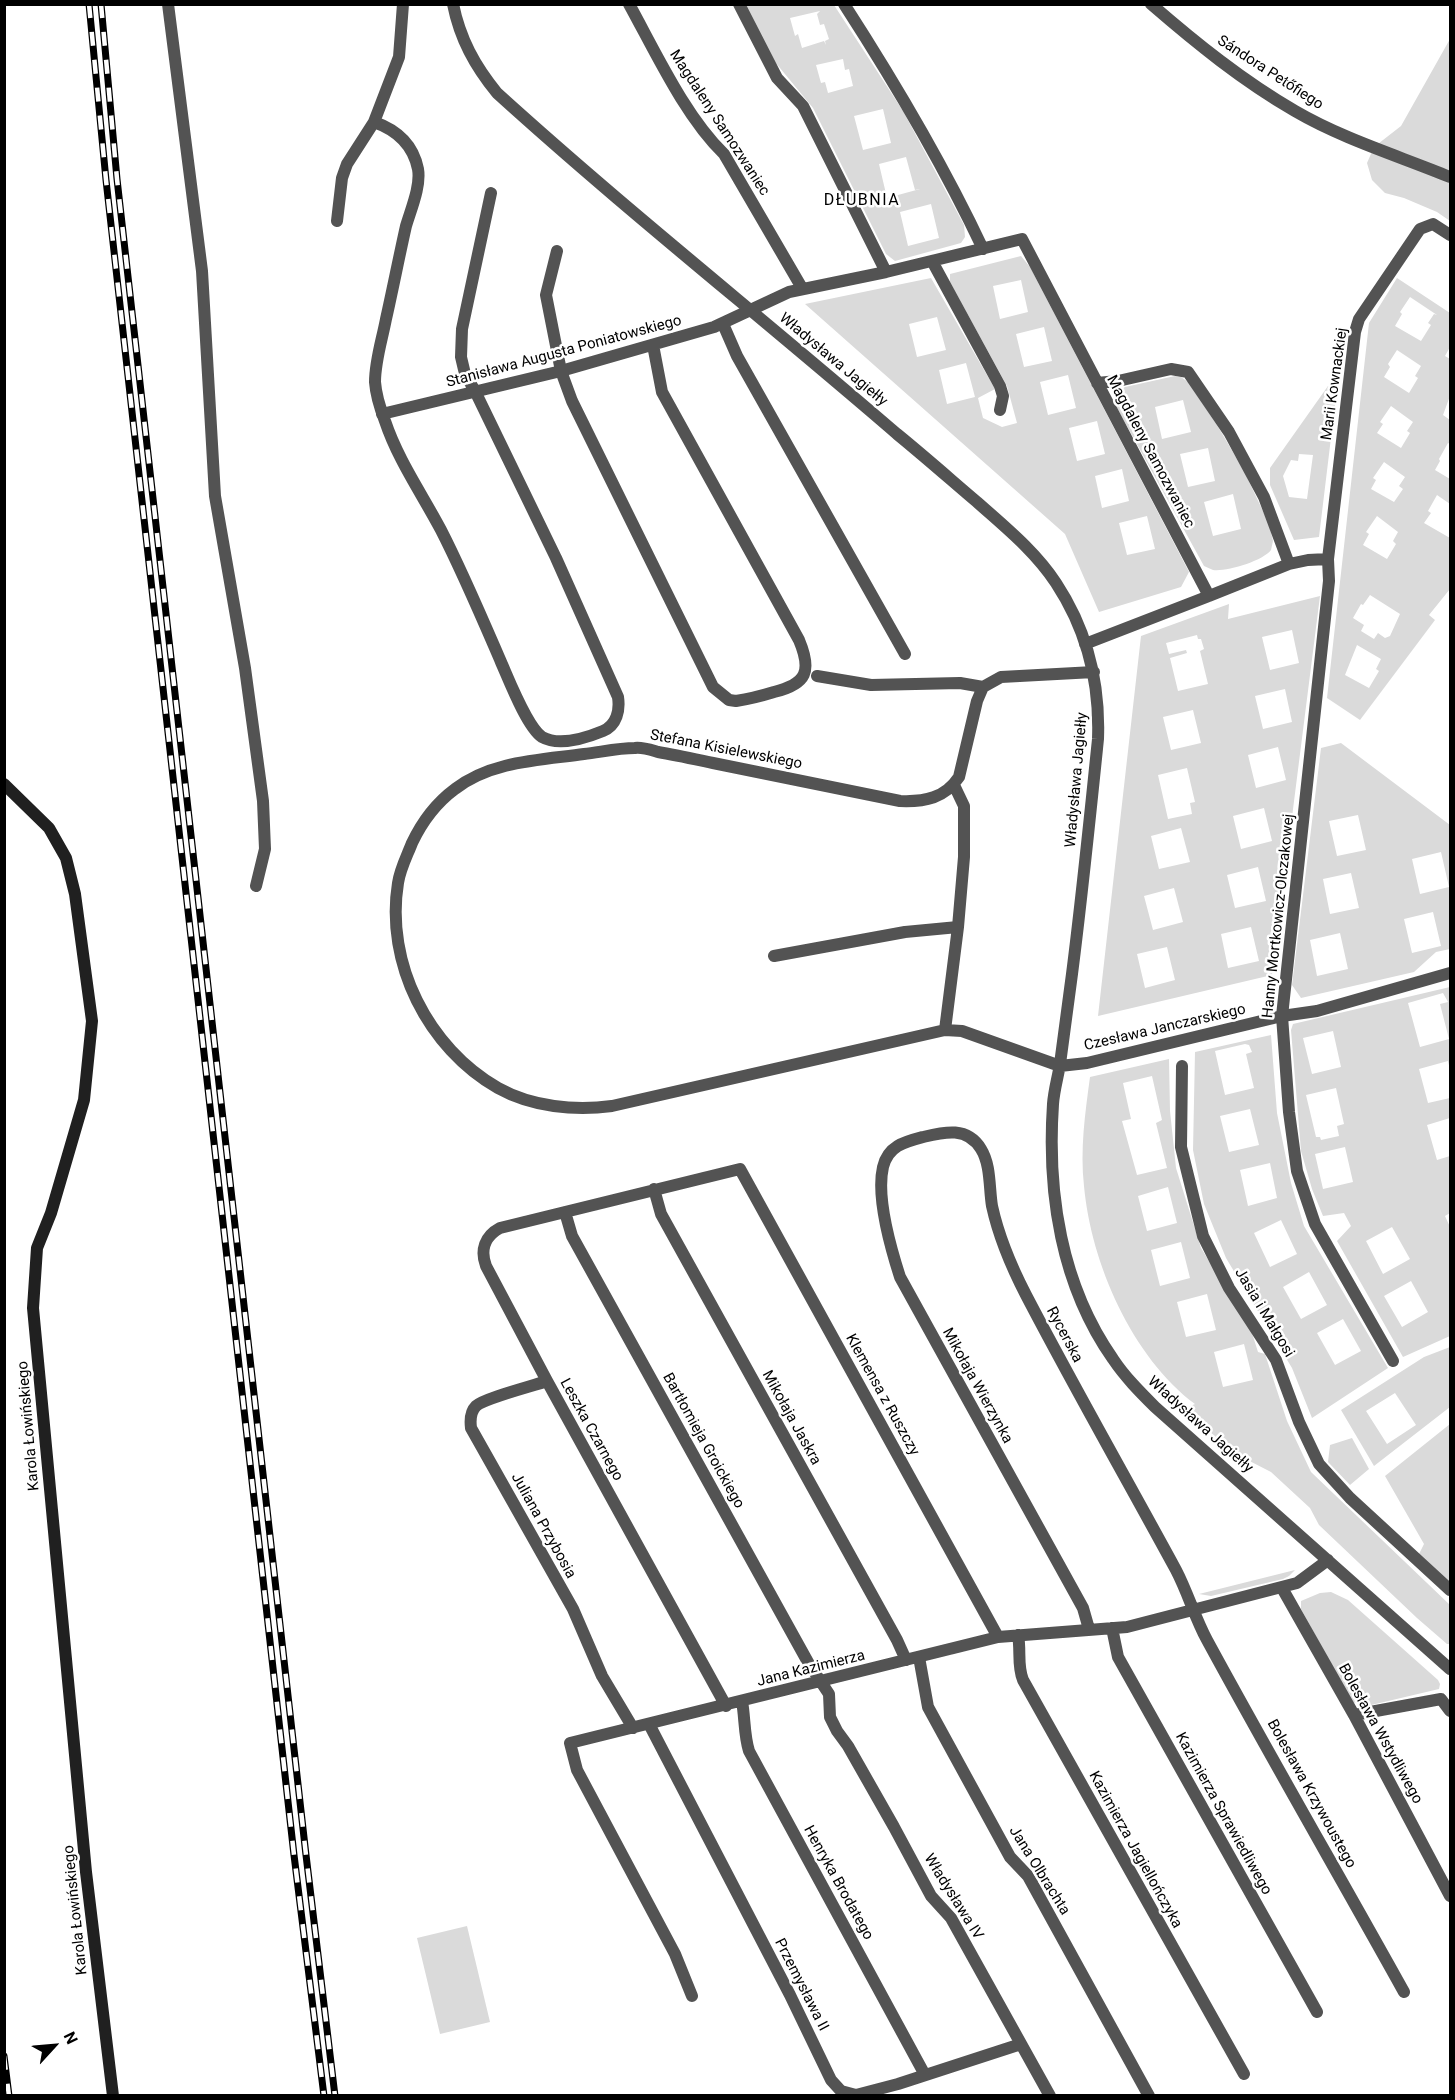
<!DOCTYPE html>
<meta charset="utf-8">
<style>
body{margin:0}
#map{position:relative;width:1455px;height:2100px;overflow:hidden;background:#fff;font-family:Roboto,sans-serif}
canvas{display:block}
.frame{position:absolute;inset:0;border:6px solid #000;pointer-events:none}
.north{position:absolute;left:24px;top:2016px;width:60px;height:60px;-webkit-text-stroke:4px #fff;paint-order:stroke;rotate:64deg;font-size:16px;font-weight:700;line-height:24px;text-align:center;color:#000}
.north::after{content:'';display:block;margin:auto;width:21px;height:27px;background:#000;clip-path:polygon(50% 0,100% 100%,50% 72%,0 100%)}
</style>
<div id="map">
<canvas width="1455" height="2100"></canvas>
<div class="frame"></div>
<div class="north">N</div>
</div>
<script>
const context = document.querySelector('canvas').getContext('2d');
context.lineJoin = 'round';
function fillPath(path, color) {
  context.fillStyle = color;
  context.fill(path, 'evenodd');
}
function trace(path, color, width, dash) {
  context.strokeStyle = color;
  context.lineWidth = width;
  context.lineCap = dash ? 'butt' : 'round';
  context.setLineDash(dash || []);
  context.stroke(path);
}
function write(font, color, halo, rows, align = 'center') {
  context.font = font + ' Roboto,sans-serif';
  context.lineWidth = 5;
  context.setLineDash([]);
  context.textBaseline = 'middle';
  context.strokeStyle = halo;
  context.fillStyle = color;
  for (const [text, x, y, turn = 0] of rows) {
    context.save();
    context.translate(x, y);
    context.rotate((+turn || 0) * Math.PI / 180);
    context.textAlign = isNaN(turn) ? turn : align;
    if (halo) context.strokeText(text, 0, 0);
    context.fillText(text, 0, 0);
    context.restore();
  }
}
fillPath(new Path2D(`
 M745,5h89l69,106 61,114 1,12 -4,6 -66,18 -9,-7 -73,-146 -38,-46zM820,11l-3,3 3,11 4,-1 5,15 -4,2 1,4 -2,-4 -22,7 -4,-14 -3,2 -5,-18zM843,59l2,11 4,-1 4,17 -25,7 -3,-11 -4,1 -5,-18zM883,109l8,34 -28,7 -9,-34zM906,157l9,33 5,-1 -33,9 -8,-34zM931,204l8,34 -31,8 -8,-34z
 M1450,39v182l-13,-9 -33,-14 -19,-5 -13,-13 -5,-17 7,-16 27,-21z
 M1021,256l9,11 159,305 -8,15 -82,25 -34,-78 -260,-230 126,-26 64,111 -17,9 5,20 19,9 15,-4 -10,-37 -57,-104v-8zM1021,280l7,32 4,-1 -32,8 -7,-33zM937,317l9,33 -29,7 -8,-33zM1044,327l8,34 -28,6 -8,-33zM966,363l9,34 -28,7 -8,-34zM1068,375l8,33 -28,7 -8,-33zM1097,421l8,33 -28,7 -8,-33zM1122,469l7,32 -27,7 -7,-32zM1147,516l8,33 -28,6 -8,-32z
 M1397,278l53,35v34l-5,9 5,3v37l-7,19 7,5v24l-2,-1 -9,16 1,2 -5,9 15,9v25l-13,-9 -9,16 3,2 -7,10 26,15v51l-21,26 6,5 -75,100 -33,-22 42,-375zM1410,297l27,18 -3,-1 -6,9 3,2 -10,16 -26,-15 7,-12 -2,-2zM1397,350l24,16 -6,10 3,2 -9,15 -25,-16 6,-10 -2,-3zM1391,406l22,16 -6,9 3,2 -9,15 -24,-15 6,-9 -3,-2zM1384,462l21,15 -6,9 4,3 -9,13 -23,-13 5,-9 -3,-2zM1377,516l21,16 -5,9 3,3 -9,15 -24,-14 6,-11 -3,-2zM1370,595l30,19 -10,22 -5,2 -7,-5 -4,6 -13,-8 3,-6 -11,-7 8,-14 2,1zM1357,645l24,14 -5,10 3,2 -10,17 -24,-13z
 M1175,376l6,1 7,5 29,43 27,46 25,53 4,17 -2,9c-8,11 -45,22 -58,20 -3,-1 -6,-3 -9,-4l-87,-158 -2,-10 4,-7 6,-4zM1183,400l8,32 -29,7 -7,-32zM1208,448l7,33 -27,6 -8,-33zM1233,494l8,35 -28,7 -9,-34z
 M1328,386l9,2 -18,149 -25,3 -24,-55v-17zM1299,454l14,1 -6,44 -18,-2 -6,-21 8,-16 7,1z
 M1320,596l-48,379 -174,41 43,-380 88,-32 -1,15zM1292,630l7,33 -29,7 -8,-33zM1197,635l1,4h3l3,10 -4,2 8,33 -30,7 -8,-33 17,-5 -1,-3 -17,4 -3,-11zM1285,689l7,33 -29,7 -8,-33zM1193,710l8,33 -30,7 -8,-33zM1278,747l8,33 -30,8 -8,-33zM1187,768l8,34 -5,1 2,11 -24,5 -10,-44zM1264,808l8,33 -31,8 -8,-33zM1181,828l9,34 -31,7 -8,-33zM1258,867l8,34 -31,7 -8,-33zM1174,888l9,34 -30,8 -9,-34zM1251,927l8,34 -31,7 -7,-34zM1167,947l8,33 -30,8 -8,-34z
 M1341,743l109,82v124l-14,3 -22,20 -113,26 -9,-13 29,-237zM1358,815l8,35 -29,6 -8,-35zM1441,852l8,35 -29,7 -8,-35zM1351,873l8,35 -29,6 -7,-35zM1433,912l8,34 -29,7 -8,-34zM1340,933l8,36 -31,7 -7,-36z
 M1450,987v83l-2,-9 -29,8 9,34 22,-5v20l-23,7 10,35 13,-4v57l-5,3 5,11v109l-47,21 -66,-116 14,-15 -7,-13 -21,3 -11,-27 -11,-38 -10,-121 2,-6zM1443,993l5,9 -8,2 9,35 -29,8 -12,-44zM1333,1031l8,36 -29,7 -9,-36zM1336,1088l8,36 -7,2 2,10 -18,4 -1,-3h-4l-10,-42zM1345,1147l8,35 -30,7 -8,-35zM1392,1227l18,32 -27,15 -17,-33zM1411,1281l17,31 -26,15 -18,-31z
 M1271,1035l6,78 14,70 13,43 84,142 -76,50 -20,-50 -66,-110 -22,-54 -11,-54 2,-98zM1245,1044l4,1 3,7 -6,2 8,34 -29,7 -10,-44zM1250,1109l9,36 -30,7 -9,-36zM1270,1163l7,35 -29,8 -8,-36zM1281,1220l16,34 -27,13 -16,-34zM1309,1272l18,33 -26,14 -18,-32zM1343,1319l18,32 -26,14 -18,-32z
 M1169,1059l1,52 6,57 25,80 50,82 7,22 7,2 22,67 24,51 139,133v39h-3l-30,-26 -98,-93 -9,-17 -39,-36 -37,-19 -50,-44 11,-5c-63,-47 -104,-141 -111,-218 -4,-37 1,-72 6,-109zM1152,1076l10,44 -6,3 11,45 -30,7 -15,-54 9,-2 -8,-36zM1168,1187l9,36 -30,8 -9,-35zM1181,1242l9,36 -30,8 -9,-36zM1207,1294l9,36 -30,7 -9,-35zM1244,1344l9,36 -30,7 -9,-35z
 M1450,1347v60l-76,59 -33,-56 83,-53zM1395,1393l21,32 -29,19 -21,-33z
 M1450,1424v159l-31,-29 5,-10 -39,-68z
 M1352,1438l17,31 -19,16 -22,-23 2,-17z
 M1295,1570l-6,6 -6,3 -72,17 -12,-2z
 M1331,1592l17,8 90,80 2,4 -1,5 -72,17 -15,-4 -51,-93v-8l19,-8z
 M467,1926l23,96 -50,12 -23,-96z`), '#dadada');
trace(new Path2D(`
 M168,4l34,267 13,225 30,172 18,133 2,48 -9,37
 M453,4c7,35 22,62 44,89 130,118 267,226 400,341 27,22 53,45 80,68 28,25 58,49 79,81 31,47 44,101 42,156 -8,78 -16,157 -26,235 -4,30 -8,60 -12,90 -2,13 -6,26 -7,40 -6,89 8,181 60,255 12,18 27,33 42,48l295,262
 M629,4c27,49 56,112 95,150l78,134
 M739,4l38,74 26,28 83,166
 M844,4c51,79 99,160 139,245
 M1151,4c45,39 92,77 144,107 48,28 104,45 155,66
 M374,122c23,8 39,22 44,47 3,17 -7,40 -12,57 -7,31 -13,62 -20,93 -4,21 -11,42 -11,63 1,14 5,26 10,39 13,39 37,73 56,109 22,43 41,88 60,132 8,18 26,65 41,75 18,10 44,1 61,-6 14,-6 17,-21 15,-34l-62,-139 -81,-167 -10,-17 -4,-17 1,-28 29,-136
 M337,221l5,-43 5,-14 27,-42 25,-65 4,-53
 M557,251l-11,44 15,76 11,30 141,286 16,13 7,1c13,-2 25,-5 38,-9 33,-8 38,-21 25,-52l-137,-248 -9,-47
 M932,261l68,125 3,10 -3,14
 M723,324l14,32 168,298
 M1097,383l21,-2 53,-12 17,3 41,60 35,65 25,67 -80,32
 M382,414l179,-43 153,-44 75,-35 97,-20 136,-33 187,357 -124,48
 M1289,564l19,-4 20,-1
 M1094,672l-93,5 -18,10 -6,14 -18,76c-14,21 -34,25 -59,24 -62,-13 -125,-25 -187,-38 -19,-4 -37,-8 -55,-11 -7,-2 -16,-5 -23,-4 -17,0 -34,4 -51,6 -44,6 -93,7 -129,35 -19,14 -33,33 -43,54 -5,13 -12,26 -14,40 -13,80 30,165 100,205 34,19 77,23 114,18l333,-76 17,1 98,35 27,-3 195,-47 35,-5 133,-38
 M817,676l54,9 89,-2 23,4
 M774,956l131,-24 53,-5
 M945,1030l13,-103 6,-70v-51l-10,-21
 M1182,1066l-1,81 22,89 26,52 47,72 23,62 20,42 31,34 100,92
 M654,1189l7,25 236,426 9,20
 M565,1212l7,24 237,428 20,30 1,23 7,14 11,15 46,81 37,69 20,22 99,178
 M1393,1361l-78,-137 -18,-53 -8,-59 -7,-96 47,-435 -1,-22 27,-227 4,-13 61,-90 13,-5 17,11
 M547,1381c-14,5 -62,17 -71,25 -6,6 -6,14 -5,22l102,181 29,67 31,52
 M1282,1588l72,127 96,181
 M1112,1628l6,29 199,355
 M1089,1629l-6,-21 -183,-331c-9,-28 -24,-80 -17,-110 5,-21 21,-25 40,-30 21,-5 44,-11 58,12 10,16 8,39 11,57 7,32 19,60 34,89 48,92 100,183 150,275 12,23 19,48 31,70 64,118 132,235 197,352
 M1018,1635c3,15 -1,31 5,45l221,394
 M919,1657l9,50 82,150 18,19 121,220
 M742,1701c3,17 2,34 7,50l176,324
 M726,1706l-179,-325 -61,-115c-6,-16 -1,-30 14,-38l240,-59 258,468
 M1354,1715l87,-16 9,12
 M649,1724l141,271 41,85 10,11 15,4 42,-11 123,-40
 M692,1996l-17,-42 -98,-184 -7,-27 428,-106 129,-10 170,-44 31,-23`), '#535353', 12);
trace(new Path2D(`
 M4,784l45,44 17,30 9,36 17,127 -8,79 -33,113 -14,35 -4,60 53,564 27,224`), '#202020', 12);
const rail = new Path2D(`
 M89,4l17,176 188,1675 30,241
 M101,4l16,175 189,1676 29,241
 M4,2056l5,40`);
trace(rail, '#000', 7);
trace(rail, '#fff', 4.5, [14]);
write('15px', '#000', '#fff', [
 ["Sándora Petőfiego",1270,73,33],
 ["Magdaleny Samozwaniec",719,123,57],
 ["Stanisława Augusta Poniatowskiego",564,352,-15],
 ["Władysława Jagiełły",833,360,40],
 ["Marii Kownackiej",1335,384,-82],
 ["Magdaleny Samozwaniec",1150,452,62],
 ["Stefana Kisielewskiego",726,750,11],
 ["Władysława Jagiełły",1077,780,-85],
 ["Hanny Mortkowicz-Olczakowej",1279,916,-84],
 ["Czesława Janczarskiego",1165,1028,-13],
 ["Jasia i Małgosi",1264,1313,59],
 ["Rycerska",1064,1335,62],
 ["Mikołaja Wierzynka",977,1386,61],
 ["Klemensa z Ruszczy",882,1395,61],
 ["Mikołaja Jaskra",791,1418,61],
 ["Władysława Jagiełły",1200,1425,42],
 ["Karola Łowińskiego",29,1426,-95],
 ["Leszka Czarnego",591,1430,61],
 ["Bartłomieja Groickiego",703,1441,61],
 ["Juliana Przybosia",543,1526,61],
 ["Jana Kazimierza",811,1669,-14],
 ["Bolesława Wstydliwego",1380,1734,61],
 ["Bolesława Krzywoustego",1311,1794,61],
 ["Kazimierza Sprawiedliwego",1223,1814,61],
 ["Kazimierza Jagiellończyka",1135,1850,61],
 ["Jana Olbrachta",1039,1871,58],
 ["Henryka Brodatego",838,1883,61],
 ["Władysława IV",953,1897,58],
 ["Karola Łowińskiego",76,1910,-96],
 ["Przemysława II",801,1985,63]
]);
context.letterSpacing = '1.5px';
write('16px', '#000', '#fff', [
 ["DŁUBNIA",862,201]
]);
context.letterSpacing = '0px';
</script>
